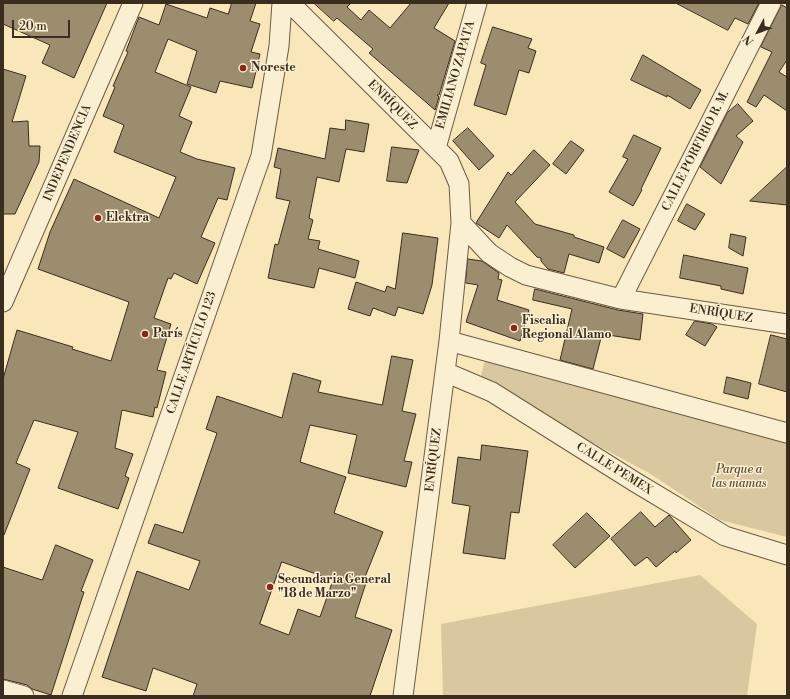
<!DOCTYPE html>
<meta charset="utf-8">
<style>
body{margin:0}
#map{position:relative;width:790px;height:699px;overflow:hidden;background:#f9e6b9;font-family:"Libre Bodoni",serif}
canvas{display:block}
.frame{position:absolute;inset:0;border:4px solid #3a2d1f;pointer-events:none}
.north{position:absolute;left:738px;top:12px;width:40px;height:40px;-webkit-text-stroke:3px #fbefd2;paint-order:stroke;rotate:229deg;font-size:11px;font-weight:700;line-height:16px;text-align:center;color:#3a2d1f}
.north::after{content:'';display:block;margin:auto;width:14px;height:18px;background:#3a2d1f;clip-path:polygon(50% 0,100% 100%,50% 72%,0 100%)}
.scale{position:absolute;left:12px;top:20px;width:58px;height:18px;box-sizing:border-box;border:2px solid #3a2d1f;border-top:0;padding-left:5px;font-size:12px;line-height:14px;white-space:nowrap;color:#3a2d1f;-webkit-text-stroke:3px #fbefd2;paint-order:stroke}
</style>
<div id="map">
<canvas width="790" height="699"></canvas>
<div class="frame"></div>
<div class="north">N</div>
<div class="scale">20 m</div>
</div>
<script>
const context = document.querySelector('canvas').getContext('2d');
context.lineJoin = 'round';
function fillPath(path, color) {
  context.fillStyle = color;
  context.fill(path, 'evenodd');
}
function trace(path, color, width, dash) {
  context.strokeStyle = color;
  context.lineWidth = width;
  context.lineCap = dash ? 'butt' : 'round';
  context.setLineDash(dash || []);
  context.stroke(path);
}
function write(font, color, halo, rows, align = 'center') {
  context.font = font + ' "Libre Bodoni",serif';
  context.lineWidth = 3;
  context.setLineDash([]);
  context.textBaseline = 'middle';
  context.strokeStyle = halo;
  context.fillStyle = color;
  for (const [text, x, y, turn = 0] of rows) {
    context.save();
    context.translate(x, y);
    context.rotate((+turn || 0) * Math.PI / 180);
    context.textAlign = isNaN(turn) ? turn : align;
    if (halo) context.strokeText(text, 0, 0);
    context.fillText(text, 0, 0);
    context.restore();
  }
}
fillPath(new Path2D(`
 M485,360l302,82v95l-67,-17 -71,-47 -170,-91z
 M700,575l57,49 -10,72h-304l-2,-72z`), '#d9c79f');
const building = new Path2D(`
 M3,3h104l-33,75 -32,-15 8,-18 -47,-21z
 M232,3h24l-6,18 10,3 -9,28 9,2 -8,34 -32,-7 -4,12 -29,-9 10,-33 -29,-12 -13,33 36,15 -12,29 13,6 -12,30 17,7 38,9 -8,32 -9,-2 -17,39 14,6 -18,41 -23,-11 -3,6 -3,-1 -14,40 17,6 -14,46 9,2 -9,36 -2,-1 -2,10 -31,-7 -7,38 18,6 -8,22 4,2 -11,31 -60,-21 20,-56 -44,-12 -18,43 14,6 -26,66h-1v-156l14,-49 56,17 -1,2 39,12 18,-59 -91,-33 12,-37 24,-53 85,39 17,-41 -62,-25 10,-27 -21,-9 12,-29 -2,-1 15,-34 -2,-1 13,-34 20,8 7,-21 41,14 3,-10 18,6z
 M314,3h37l-4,4 14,13 8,-10 21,18 21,-25h38l-15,25 21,13 -15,51 -1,3h-2l2,2 -4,13 -66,-57 4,-4 -36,-31 -3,3z
 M676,3h83l-11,21 -13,-6 -7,12z
 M782,5l5,3v52l-8,12 8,5v34l-23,-16 -8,12 -9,-5 25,-50 -11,-5z
 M493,27l39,12 -4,9 8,3 -7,22 -10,-3 -13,45 -32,-10 12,-40 -5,-2z
 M643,55l58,35 -11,19 -23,-14v2l-36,-17z
 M3,69l23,7 -14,46 16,-1 1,25h11l-1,16 -24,52h-12z
 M738,104l15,17 -17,15 7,6 -22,42 -21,-17 27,-54z
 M346,120l23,4 -5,28 -18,-3 -7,33 -22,-5 -8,41 4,2 -5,19 12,2 -2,8 41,12 -4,17 -36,-10 -5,20 -46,-10 7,-34 3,1 12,-44 -14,-3 5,-29 -7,-2 4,-19 47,11 5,-31 15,2z
 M468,128l26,28 -15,14 -26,-29z
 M634,135l27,13 -20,41 1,1 -9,16 -24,-14 19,-33 -5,-2z
 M571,141l13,9 -18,24 -13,-10z
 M392,147l27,3 -12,33 -20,-2z
 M534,150l16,15 -35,37 20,22 39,11v2l30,10 -5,16 -30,-9 -5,19 -16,-4 -7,-8v-3l-4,-1 -30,-32 -8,13 -23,-15 32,-51 3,3z
 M787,167v38l-37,-4z
 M687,204l18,10 -10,16 -17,-9z
 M623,220l17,9 -16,29 -17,-9z
 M403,233l35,5 -6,47 -9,29 -25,-7 -3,9 -22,-8 -3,8 -22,-7 8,-27 29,10 2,-6 8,3z
 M731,234l15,3 -3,19 -14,-8z
 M684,255l64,13 -5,26 -22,-5v-3l-41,-8z
 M468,259l14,2 17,12 -1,6 4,1 -5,20 32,10 -9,31 -54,-19 12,-37 -12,-2z
 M535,289l83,21 25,4 -3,26 -38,-6 -9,35 -33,-9 12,-51 -39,-9z
 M695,321l17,3 5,3 -12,19 -19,-11z
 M771,335l16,4v53l-28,-8z
 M392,356l21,4 -11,51 14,3 -12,47 8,1 -6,25 -58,-14 9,-38 -47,-10 -10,37 46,15 -12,36 49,19 -20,50 3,1 -11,34 37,13 -22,66h-177l4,-12 -44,-16 -7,23 -44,-14 35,-106 52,19 11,-29 -52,-18 7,-19 28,9 34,-100 -11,-4 11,-33 65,22 11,-45 28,8 -3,11 64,13zM282,562l51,18 -13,37 -22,-8 -9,26 -29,-11z
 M727,377l24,6 -3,16 -24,-6z
 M482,445l46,6 -9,62 -8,-1 -6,47 -42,-6 7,-47 -18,-3 6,-46 22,3z
 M641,512l14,15 14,-12 22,25 -15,13 -1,-2 -19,16 -9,-10 -12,9 -24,-27z
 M587,513l23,23 -35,32 -22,-23z
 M56,545l37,15 -12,31 3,1 -33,103 -19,-6 -5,-4 -24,-6v-112l39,13z`);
fillPath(building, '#9d8d6f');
trace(building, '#3a2d1f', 1);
const minor = new Path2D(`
 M290,3l159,158 10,23 2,39 -12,118 -46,355
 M436,148l41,-145
 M461,223l28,30 21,14 16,8 95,24 166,25
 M621,299l150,-296
 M3,302l130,-299
 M449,341l338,92
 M445,372l47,20 143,90 90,54 62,19
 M3,690l21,6
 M72,696l189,-540 18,-110 3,-43`);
trace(minor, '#6a5b46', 21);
trace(minor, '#fbefd2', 19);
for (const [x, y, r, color] of [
 [243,68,4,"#8f2418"],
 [98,218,4,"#8f2418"],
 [514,328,4,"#8f2418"],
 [145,334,4,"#8f2418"],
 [270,587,4,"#8f2418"]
]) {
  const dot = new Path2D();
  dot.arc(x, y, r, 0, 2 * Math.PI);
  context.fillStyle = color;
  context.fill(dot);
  trace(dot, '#fbefd2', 1.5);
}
write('bold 12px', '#3a2d1f', '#fbefd2', [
 ["Noreste",251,68],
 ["Elektra",106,218],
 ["Fiscalia",522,321],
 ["Regional Alamo",522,335],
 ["París",153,334],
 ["Secundaria General",278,580],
 ["\"18 de Marzo\"",278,594]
], 'left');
write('12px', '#3a2d1f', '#fbefd2', [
 ["EMILIANO ZAPATA",456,75,-74],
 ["ENRÍQUEZ",392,105,45],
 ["CALLE PORFIRIO R. M.",696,151,-63],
 ["INDEPENDENCIA",68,153,-67],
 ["ENRÍQUEZ",721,314,9],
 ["CALLE ARTÍCULO 123",192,353,-71],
 ["ENRÍQUEZ",434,460,-83],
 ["CALLE PEMEX",614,469,32]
]);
write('italic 12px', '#5a4c39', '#fbefd2', [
 ["Parque a",739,470],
 ["las mamas",739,484]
]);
</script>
